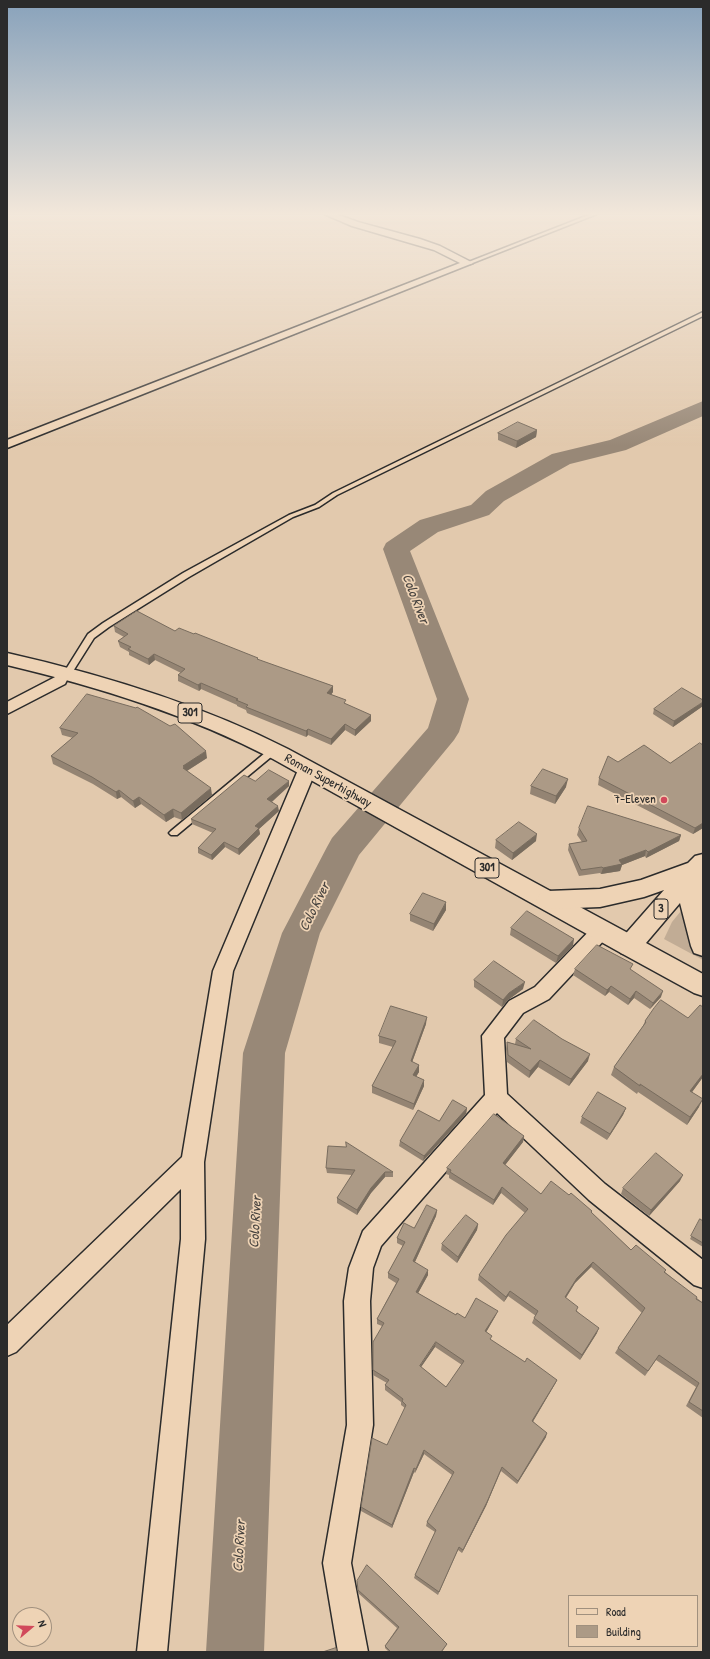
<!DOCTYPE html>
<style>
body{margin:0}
#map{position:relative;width:710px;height:1659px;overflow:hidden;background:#e2c9ad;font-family:"Patrick Hand",sans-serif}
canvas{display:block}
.frame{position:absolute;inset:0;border:8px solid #2b2b2b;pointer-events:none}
.legend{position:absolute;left:568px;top:1595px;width:130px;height:52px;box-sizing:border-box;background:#eed3b5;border:1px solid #a0907e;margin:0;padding:5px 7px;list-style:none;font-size:12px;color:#2b2b2b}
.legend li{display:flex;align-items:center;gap:8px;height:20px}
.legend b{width:20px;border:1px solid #a0907e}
.north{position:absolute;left:12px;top:1607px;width:40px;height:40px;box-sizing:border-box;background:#eed3b5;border:1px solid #a0907e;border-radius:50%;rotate:71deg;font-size:11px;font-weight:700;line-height:16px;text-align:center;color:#2b2b2b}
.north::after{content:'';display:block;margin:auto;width:14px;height:18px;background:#d1495b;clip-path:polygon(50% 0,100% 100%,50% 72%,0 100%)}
</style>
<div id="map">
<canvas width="710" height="1659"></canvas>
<div class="frame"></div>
<ul class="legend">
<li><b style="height:5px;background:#eed3b5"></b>Road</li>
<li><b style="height:11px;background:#ac9a86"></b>Building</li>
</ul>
<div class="north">N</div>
</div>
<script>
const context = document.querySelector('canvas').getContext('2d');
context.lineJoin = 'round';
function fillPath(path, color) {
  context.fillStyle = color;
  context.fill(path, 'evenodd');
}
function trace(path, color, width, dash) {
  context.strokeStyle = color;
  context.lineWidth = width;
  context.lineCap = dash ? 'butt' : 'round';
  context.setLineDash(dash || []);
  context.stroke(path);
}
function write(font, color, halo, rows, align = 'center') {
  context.font = font + ' "Patrick Hand",sans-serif';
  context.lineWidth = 3.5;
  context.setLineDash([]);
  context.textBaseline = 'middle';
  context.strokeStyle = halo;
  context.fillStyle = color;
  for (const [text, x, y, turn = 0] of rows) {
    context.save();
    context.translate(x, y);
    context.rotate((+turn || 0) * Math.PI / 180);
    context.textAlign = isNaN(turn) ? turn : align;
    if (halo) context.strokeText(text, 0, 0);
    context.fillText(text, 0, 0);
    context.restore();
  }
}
fillPath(new Path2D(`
 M685,906l18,49v5l-39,-21 8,-17z`), '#c1ac95');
fillPath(new Path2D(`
 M703,401v15l-77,34 -56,14 -66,37 -15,14 -51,17 -28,19 59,148 -10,33 -5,8 -95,115 -39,78 -35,120 -21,599h-58l37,-599 39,-120 45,-86 5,-9 96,-110 9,-29 -54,-150 3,-6 34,-23 51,-15 15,-14 66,-37 58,-14z`), '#988877');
const lane = new Path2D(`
 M591,214h6l-127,50 -4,-1z
 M703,312v4l-366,179 -18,12 -26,10 -104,60 -80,50 -15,11 -24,38h-6l-1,-2 25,-40 15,-11 80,-50 106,-58 26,-10 18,-12z
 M274,747l3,1 1,2 -1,2 -100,83h-6l-2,-2 2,-2 100,-83z`);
const street = new Path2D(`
 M324,214h12l22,8 62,17 20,7 33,17 -466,185v-8l453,-177 -26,-13 -82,-24z
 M59,675l6,1 2,4 -2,4 -58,30v-12z
 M307,764l6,2 3,4 -83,201 -29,191 1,77 -38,413h-30l44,-413v-50l-165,163 -9,4v-31l175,-168 31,-186 85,-201 3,-4z
 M602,922l7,3 3,5 -3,5 -60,64 -26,14 -19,25 3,56 98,90 98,76v28l-9,-3 -105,-85 -92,-87 -116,133 -8,22 -3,33 3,124 -22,138 17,89h-30l-15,-89 24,-138 -3,-124 5,-33 14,-37 122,-136 -3,-59 27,-35 26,-14 60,-62z`);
const primary = new Path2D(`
 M7,653c97,22 192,51 281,96l351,190 3,7 -3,7 -9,3 -9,-3 -348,-194c-84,-44 -174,-72 -266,-94z`);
const highway = new Path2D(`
 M703,854v102l-9,-3 -3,-7 -11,-43 -34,40 57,31v22l-9,-3 -73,-40 -3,-7 3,-7 43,-49 -20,7 -44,10 -52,2 -8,-3 -4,-6 4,-6 8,-3 52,-2 41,-9 47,-17 7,-7z`);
trace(lane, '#2b2b2b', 3);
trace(street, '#2b2b2b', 3);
trace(primary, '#2b2b2b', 3);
trace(highway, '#2b2b2b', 3);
fillPath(lane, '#eed3b5');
fillPath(street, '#eed3b5');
fillPath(primary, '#eed3b5');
fillPath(highway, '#eed3b5');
fillPath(new Path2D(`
 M537,430l-1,7 -20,11 -18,-8v-7z
 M114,626l61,5 19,3 64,26 75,26v6l-2,2 15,10 25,17 -16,15 -10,-6 -14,15 -23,-10 -2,2 -59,-24 -1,-3 -9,-4v-1l-36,-16 -2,2 -21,-10v-6l3,-2 -26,-13 -6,5 -20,-10v-3l-9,-5 -2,-6 6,-4 -9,-5z
 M703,706l-30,21 -20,-13 1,-5z
 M60,728l147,30 -20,13 25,24 -30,25 -8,-3 -8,5 -25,-18 -6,4 -14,-11 -4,2 -24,-15 -40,-20 -2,-8 22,-18 -11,-3z
 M703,745v83l-10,6 -95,-49 1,-7 19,-16 52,1z
 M255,781l34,5 -17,16 7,9 -20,18 1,5 -21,21 -14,-8 -13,13 -14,-7v-5l15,-15 -21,-9 -1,-5z
 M531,786l35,1 -11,17 -25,-10z
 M579,828l102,7 -2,6 -33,17 -1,-2 -23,9 -2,6 -19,3 -1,-1 -21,3 -11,-26 1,-6 13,-2 -5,-7z
 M496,840l40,1 -24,19 -17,-12z
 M446,910l-13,21 -23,-10v-7z
 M511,928l62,18 -17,17 -46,-28z
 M575,969l56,1 30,27 -11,12 -16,-11 -6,7 -19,-13 -4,4 -32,-21z
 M474,980l49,9 -15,11 -6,7 -28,-20z
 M645,1021l58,56 -11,15 7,15 -12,18 -49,-33 -1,2 -26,-19 3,-8 29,-41z
 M426,1024l-14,38 7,3v7l-3,4 8,10 -11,24 -41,-17v-7l21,-39 -14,-4v-7z
 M516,1039l72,22 -19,25 -31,-19 -9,11 -22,-16 -1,-13 1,-7 8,2z
 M467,1108l-1,6 -43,47 -24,-15 1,-5z
 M626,1108l-3,7 -16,25 -27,-17 2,-6z
 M524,1136l-1,6 -18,23 36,29 28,1 23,16v2l39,37 35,20 -1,2 38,31v115l-17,-12 10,-19 -40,-27 -11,16 -30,-23 3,-5 24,-35 -51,-46 -16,16 -9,15 11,13 20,22 -17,27 -48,-37 2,-5 2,-2 -28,-20 -4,6 -26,-22 1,-5 46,-62 -24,-20 -8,12 -44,-27v-3l-3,-1 1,-6z
 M326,1168l67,4v5h-8l-14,16 -14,22 -20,-12v-5l15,-23 -25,-2z
 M680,1181l-31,35 -28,-22 2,-6z
 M437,1210l-1,6 -21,46 13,13 -10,18 38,22 9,3 31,-3 -10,17 5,8 34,22 32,18 -2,4 -22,37 13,16 -29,47 -16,-13 -15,35 -24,47 -4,-3 -20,45 -24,-17 1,-3 20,-43 -9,-6 1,-4 25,-47 -28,-21 -9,19 -1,-1 -22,56 -31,-17v-4l26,-62 18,-37 -4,-3v-3l-16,-12v-5l2,-2 -14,-8v-29l9,-20 -5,-2v-5l19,-36 -8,-5v-5l15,-27 -6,-3v-5l17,-10zM435,1347l27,18 -16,22 -25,-20z
 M700,1219l3,2v26l-13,-8z
 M478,1224l-1,6 -20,33 -16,-13 1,-6z
 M357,1581l90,63 -5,8h-53l-4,-4v-2l12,-18 -39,-35z`), '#948473');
fillPath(new Path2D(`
 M537,430l-1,7 -20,11 1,-7z
 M154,654l1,6 -6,5 -1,-6z
 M201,683v6l-2,2 -1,-6z
 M333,686v6l-5,7 -1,-6z
 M703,702v4l-30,21 1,-6z
 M371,715v6l-16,15v-6z
 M345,724v6l-14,15v-6z
 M308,729v6l-2,2v-6z
 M206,751l1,7 -22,14 -2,-4v-2z
 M568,779l-2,8 -11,17 1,-8z
 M289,781v5l-21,19 -1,-6z
 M211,788l1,7 -30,25 -1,-7z
 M119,790l2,7 -4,2 -1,-7z
 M139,797l2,7 -6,4 -2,-7z
 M278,806l1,5 -20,18 1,5 -21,21 -1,-6 17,-23z
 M173,809l1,8 -8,5 -2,-7z
 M703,823v5l-10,6 2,-6z
 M537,834l-1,7 -24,19 1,-7z
 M681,835l-2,6 -33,17 2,-6z
 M224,842l1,5 -13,13 -1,-5z
 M646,850l-1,6 -23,9 -2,6 -19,3 2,-6 16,-8z
 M446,902v8l-13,21 1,-7z
 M574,939l-1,7 -17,17 2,-7z
 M525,982l-2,7 -15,11 -6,7 1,-7 6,-7z
 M611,986l-2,6 -4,4 2,-6z
 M636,991l-2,7 -6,7 2,-6z
 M663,991l-2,6 -11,12 3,-6z
 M427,1017l-1,7 -16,44 1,-7z
 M590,1054l-2,7 -19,25 2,-7z
 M540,1060l-2,7 -9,11 1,-7z
 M419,1065v7l-6,10v-7z
 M703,1074v3l-16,22 3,-8z
 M424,1080v6l-11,24 1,-6z
 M703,1099l-4,8 -12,18 3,-8z
 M467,1108l-1,6 -43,47 1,-5z
 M626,1108l-3,7 -16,25 3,-6z
 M524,1136l-1,6 -21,27 1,-6z
 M385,1172v5l-14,16 -14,22v-5l14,-22z
 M683,1175l-3,6 -31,35 2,-6z
 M502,1187l-1,6 -8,12 1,-5z
 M437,1210l-1,6 -23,50v-5z
 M478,1224l-1,6 -20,33 1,-6z
 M593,1262l-2,5 -16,16 -12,19 2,-5 12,-19z
 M428,1270v5l-12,22v-5z
 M510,1291l-2,5 -4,6 2,-5z
 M498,1311l-2,4 -12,21 1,-5z
 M599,1328l-2,5 -17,27 2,-5z
 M436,1342l-1,5 -16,23 1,-4z
 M557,1380l-2,4 -24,41 1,-4z
 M547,1433l-1,4 -29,47 1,-3z
 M424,1450v4l-9,19 1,-4z
 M502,1467l-16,39 -24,47 1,-3z
 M414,1468v4l-22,56v-3z`), '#786c5e');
const building = new Path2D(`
 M518,422l19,8 -20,11 -19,-8z
 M137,611l38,20 4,-3 15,6 1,-1 63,25 -1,1 76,27 -6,7 19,7 -2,3 27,12 -16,15 -10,-6 -14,15 -23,-10 -2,2 -60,-24 2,-2 -12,-5 2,-1 -37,-16 -3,2 -20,-10 7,-6 -31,-15 -6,5 -20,-10 3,-2 -13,-6 10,-7 -14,-8z
 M682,688l21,12v2l-29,19 -20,-12z
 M87,694l49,14 1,-1 33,19 5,-2 31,27 -23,15 2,1 -2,1 28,20 -30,25 -8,-4 -9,6 -25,-18 -6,4 -14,-11 -3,2 -24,-15 -41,-21 27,-23 -18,-5z
 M700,743l3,2v78l-8,5 -96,-50 9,-22 10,6 26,-17 26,18z
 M543,769l25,10 -12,17 -25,-10z
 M269,770l20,11 -22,18 11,7 -23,20 4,2 -21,21 -14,-7 -13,13 -13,-7 18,-19 -25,-10 53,-44 11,6z
 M588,806l93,29 -33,17 -2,-2 -27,10 3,4 -19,4 -1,-1 -21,3 -12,-26 18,-3 -8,-13z
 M519,822l18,12 -24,19 -17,-13z
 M423,893l23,9 -12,22 -24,-10z
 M527,911l47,28 -16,17 -47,-28z
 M597,945l36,19 -3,5 33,22 -10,12 -17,-12 -6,8 -19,-13 -4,4 -32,-21z
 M494,961l31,21 -16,11 -6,7 -29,-20z
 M661,1000l27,18 12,-13 3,2v67l-13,17 13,8 -13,18 -50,-33v2l-26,-19 32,-45 -1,-1 9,-13z
 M391,1006l36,11 -16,44 8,4 -6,10 11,5 -10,24 -42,-18 24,-45 -17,-5z
 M534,1020l28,19 28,15 -19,25 -31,-19 -10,11 -22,-16 -1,-13 24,7 -15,-10z
 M598,1092l28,16 -16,26 -28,-17z
 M453,1100l14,8 -43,48 -24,-15 18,-31 21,11z
 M494,1114l30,22 -21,27 38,31 10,-13 18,14 2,-2 21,18 -1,1 40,38 5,-5 30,25 -2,2 33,25 -1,2 7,4v108l-14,-9 10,-19 -40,-28 -11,16 -30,-23 27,-40 -52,-46 -16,16 -12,19 13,10 -2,4 23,17 -17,27 -48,-37 4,-7 -28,-20 -4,6 -27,-22 27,-40 22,-26 -26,-22 -8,13 -44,-28 1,-2 -4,-2z
 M346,1142l47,30h-8l-14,16 -14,22 -20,-12 18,-28 -29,-2 2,-22 18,1z
 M656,1153l27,22 -32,35 -28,-22z
 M427,1205l10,5 -24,51 15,9 -12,22 40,23 1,-2 8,5 11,-20 22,13 -13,20 7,5 -2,3 35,23 2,-4 30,22 -25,41 15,12 -29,48 -16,-14 -15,35 -24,48 -4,-3 -20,45 -24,-17 21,-45 -9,-8 27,-50 -30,-22 -8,19 -2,-1 -22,57 -31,-18 11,-69 15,7 19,-40 -4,-4 1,-2 -18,-14 4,-5 -16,-10v-28l11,-19 -7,-4 22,-40 -11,-6 17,-31 -8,-4 7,-15 10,5zM436,1342l28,19 -18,26 -26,-21z
 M466,1215l12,9 -20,33 -16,-13z
 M700,1219l3,2v22l-12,-7z
 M367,1565l16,15 64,64 -6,8h-50l-6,-6 14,-19 -41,-37 -1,-9z
 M336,1648l1,4h2h-16z`);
fillPath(building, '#ac9a86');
trace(building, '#786c5e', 1);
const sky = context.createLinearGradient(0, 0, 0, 446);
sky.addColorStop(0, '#88a2bb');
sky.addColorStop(0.48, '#f2e7da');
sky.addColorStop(1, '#f2e7da00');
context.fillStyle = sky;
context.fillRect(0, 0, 710, 446);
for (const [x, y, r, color] of [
 [664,800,4,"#d1495b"]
]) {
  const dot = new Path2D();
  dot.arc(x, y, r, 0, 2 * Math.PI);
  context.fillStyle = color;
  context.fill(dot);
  trace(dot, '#eed3b5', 1.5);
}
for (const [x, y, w] of [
 [190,713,24],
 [487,868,24],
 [661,909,14]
]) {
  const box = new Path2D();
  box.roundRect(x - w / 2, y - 10, w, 20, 3);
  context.fillStyle = '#eed3b5';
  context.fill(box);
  trace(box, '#2b2b2b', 1);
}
write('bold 12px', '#2b2b2b', null, [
 ["301",190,713],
 ["301",487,868],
 ["3",661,909]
]);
write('13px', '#2b2b2b', '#eed3b5', [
 ["Roman Superhighway",328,781,29]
]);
write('13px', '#2b2b2b', '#eed3b5', [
 ["7-Eleven",656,800]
], 'right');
write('italic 14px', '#46423e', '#eed3b5', [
 ["Colo River",415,599,69],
 ["Colo River",315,907,-64],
 ["Colo River",256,1222,-87],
 ["Colo River",240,1546,-87]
]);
</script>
